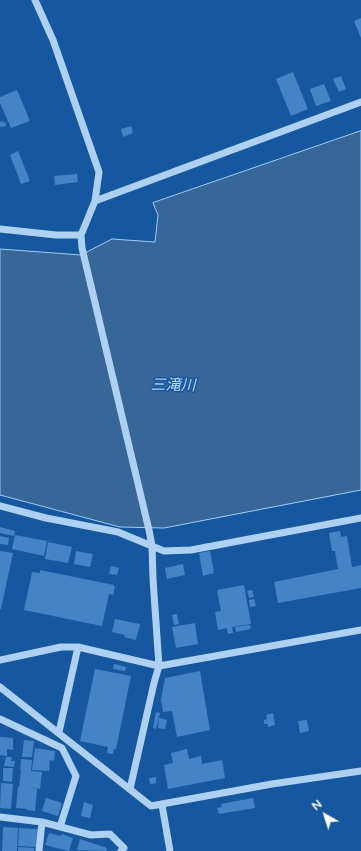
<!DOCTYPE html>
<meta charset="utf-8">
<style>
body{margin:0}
#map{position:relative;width:361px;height:851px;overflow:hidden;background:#15589f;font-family:"Varela Round",sans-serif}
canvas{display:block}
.north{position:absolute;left:305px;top:795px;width:40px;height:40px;-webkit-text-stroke:3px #15589f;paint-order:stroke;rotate:321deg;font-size:11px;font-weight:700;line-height:16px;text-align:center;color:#fff}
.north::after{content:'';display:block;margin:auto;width:14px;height:18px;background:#fff;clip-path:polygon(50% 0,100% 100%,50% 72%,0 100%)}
</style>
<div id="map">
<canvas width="361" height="851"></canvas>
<div class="north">N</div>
</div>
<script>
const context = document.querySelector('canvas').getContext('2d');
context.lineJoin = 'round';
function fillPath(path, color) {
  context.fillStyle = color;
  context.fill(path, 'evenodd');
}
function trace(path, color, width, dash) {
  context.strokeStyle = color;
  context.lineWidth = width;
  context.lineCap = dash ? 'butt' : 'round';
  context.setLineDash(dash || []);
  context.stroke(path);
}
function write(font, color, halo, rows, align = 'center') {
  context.font = font + ' "Varela Round","Noto Sans JP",sans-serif';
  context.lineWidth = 3;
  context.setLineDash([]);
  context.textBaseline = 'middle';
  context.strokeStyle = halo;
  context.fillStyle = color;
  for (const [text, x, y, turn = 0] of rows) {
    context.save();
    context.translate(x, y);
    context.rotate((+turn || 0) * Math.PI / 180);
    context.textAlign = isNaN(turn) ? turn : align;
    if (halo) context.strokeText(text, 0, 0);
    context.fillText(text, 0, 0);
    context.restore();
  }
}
const water = new Path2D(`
 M361,131v359l-197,38 -44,-1 -120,-32v-246l81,6 31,-16 43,3 3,-27 -5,-12z`);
fillPath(water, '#376699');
trace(water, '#a0ccf6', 1);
fillPath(new Path2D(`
 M361,18v20l-7,-17z
 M293,72l15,37 -17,7 -15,-37z
 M341,76l5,13 -7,3 -6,-13z
 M324,84l7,17 -15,5 -6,-17z
 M17,90l13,31 -19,7 -11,-25v-6z
 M3,121v2l2,-1 1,4 -6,1v-5z
 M131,126l2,7 -10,4 -2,-8z
 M18,151l12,30 -9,3 -11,-29z
 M77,174l1,8 -23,3 -1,-9z
 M0,527l15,4 -1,5 -14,-3z
 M340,531l1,6 6,-1 5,31 9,-2v23l-83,15 -4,-21 64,-13 -3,-18h-3l-3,-18z
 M15,535l32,6 -3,15 -32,-7z
 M0,536l9,2 -1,7 -8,-1z
 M48,542l24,5 -4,16 -23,-4z
 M0,551l13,2 -12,56h-1z
 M76,551l17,3 -3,13 -16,-3z
 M210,551l4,22 -11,3 -4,-23z
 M183,564l2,11 -18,4 -2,-11z
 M111,566l8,2 -2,7 -8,-1z
 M40,570l74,15v2h1l-2,8 -4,-1 -7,32 -78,-16 8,-38 8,1z
 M244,585l7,39 -19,3 1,6 -5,1 -1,-6 -9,2 -3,-18 6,-1 -4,-21z
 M252,590l2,7 -5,1 -2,-7z
 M254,599l2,7 -6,1 -1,-7z
 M177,614l2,10 -5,1 -2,-10z
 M115,619l25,5 -4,16 -12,-3 1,-2 -13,-3z
 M195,623l3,21 -22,4 -4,-21z
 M250,625l1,4 -15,3 -1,-5z
 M114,664l12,3 -1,4 -12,-2z
 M95,669l36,7 -15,73h-2l-1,5 -6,-1 1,-6 -28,-6z
 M200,671l10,59 -33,7 -5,-26 -9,1 -2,-13 4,-21z
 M156,712l4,1 -4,16 -3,-1z
 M273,713l2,12 -7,2v-3h-4v-4l3,-1 -1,-4z
 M159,718l8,2 -2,9 -7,-1z
 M307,720l2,11 -9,2 -2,-12z
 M0,737l13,1v12l-6,-1v7l-7,-1z
 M24,740l10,1 -2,16h-10z
 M35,748l20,3 -1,10 -4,-1 -1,11 -17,-1z
 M187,749l2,10 12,-3 1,8 20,-4 3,18 -57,11 -4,-24 9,-2 -2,-10z
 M6,757h6l-1,4h4l-1,6 -10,-1z
 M21,759l11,1 -1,11 11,1 -2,17 -11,-2 8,2 -2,22 -8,-1v-1l-11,-1 2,-21h1l2,-17h-1z
 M3,768h10l-1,14 -9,-1z
 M156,777v6l-6,1 -1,-6z
 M1,783l12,1 -2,25 -11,-1z
 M46,798l16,5 -4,13 -16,-5z
 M253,798l2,10 -36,6 -2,-6 5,-1 -1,-3z
 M84,802l9,3 -3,13 -9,-2z
 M3,827l15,1 -1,23h-15z
 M19,828l19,1 -1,18 -19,-1z
 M49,833l12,3 1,-2 11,4 -4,13 -24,-6z
 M80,839l27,9 -1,3 -29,-1z
 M18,847l16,1v3h-16z`), '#4384c6');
trace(new Path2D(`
 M35,0l18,40 46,132 -4,29 -14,34 1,13 67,282 3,16 1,33 6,87 -5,17 -24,106
 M95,201l266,-99
 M0,229l56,6h25
 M0,506l46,12 72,14 46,19 27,-1 170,-32
 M0,660l61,-13h17l81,19 202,-36
 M0,687l151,119 121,-22 89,-13
 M0,719l62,29 14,28 -16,51
 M59,732l19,-85
 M162,805l8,46
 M0,817l42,5 49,13 19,-1 14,14 -3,3
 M39,851l3,-29`), '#aed1f3', 7);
write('italic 15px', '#badafa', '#15589f', [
 ["三滝川",173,386,1]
]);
</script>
